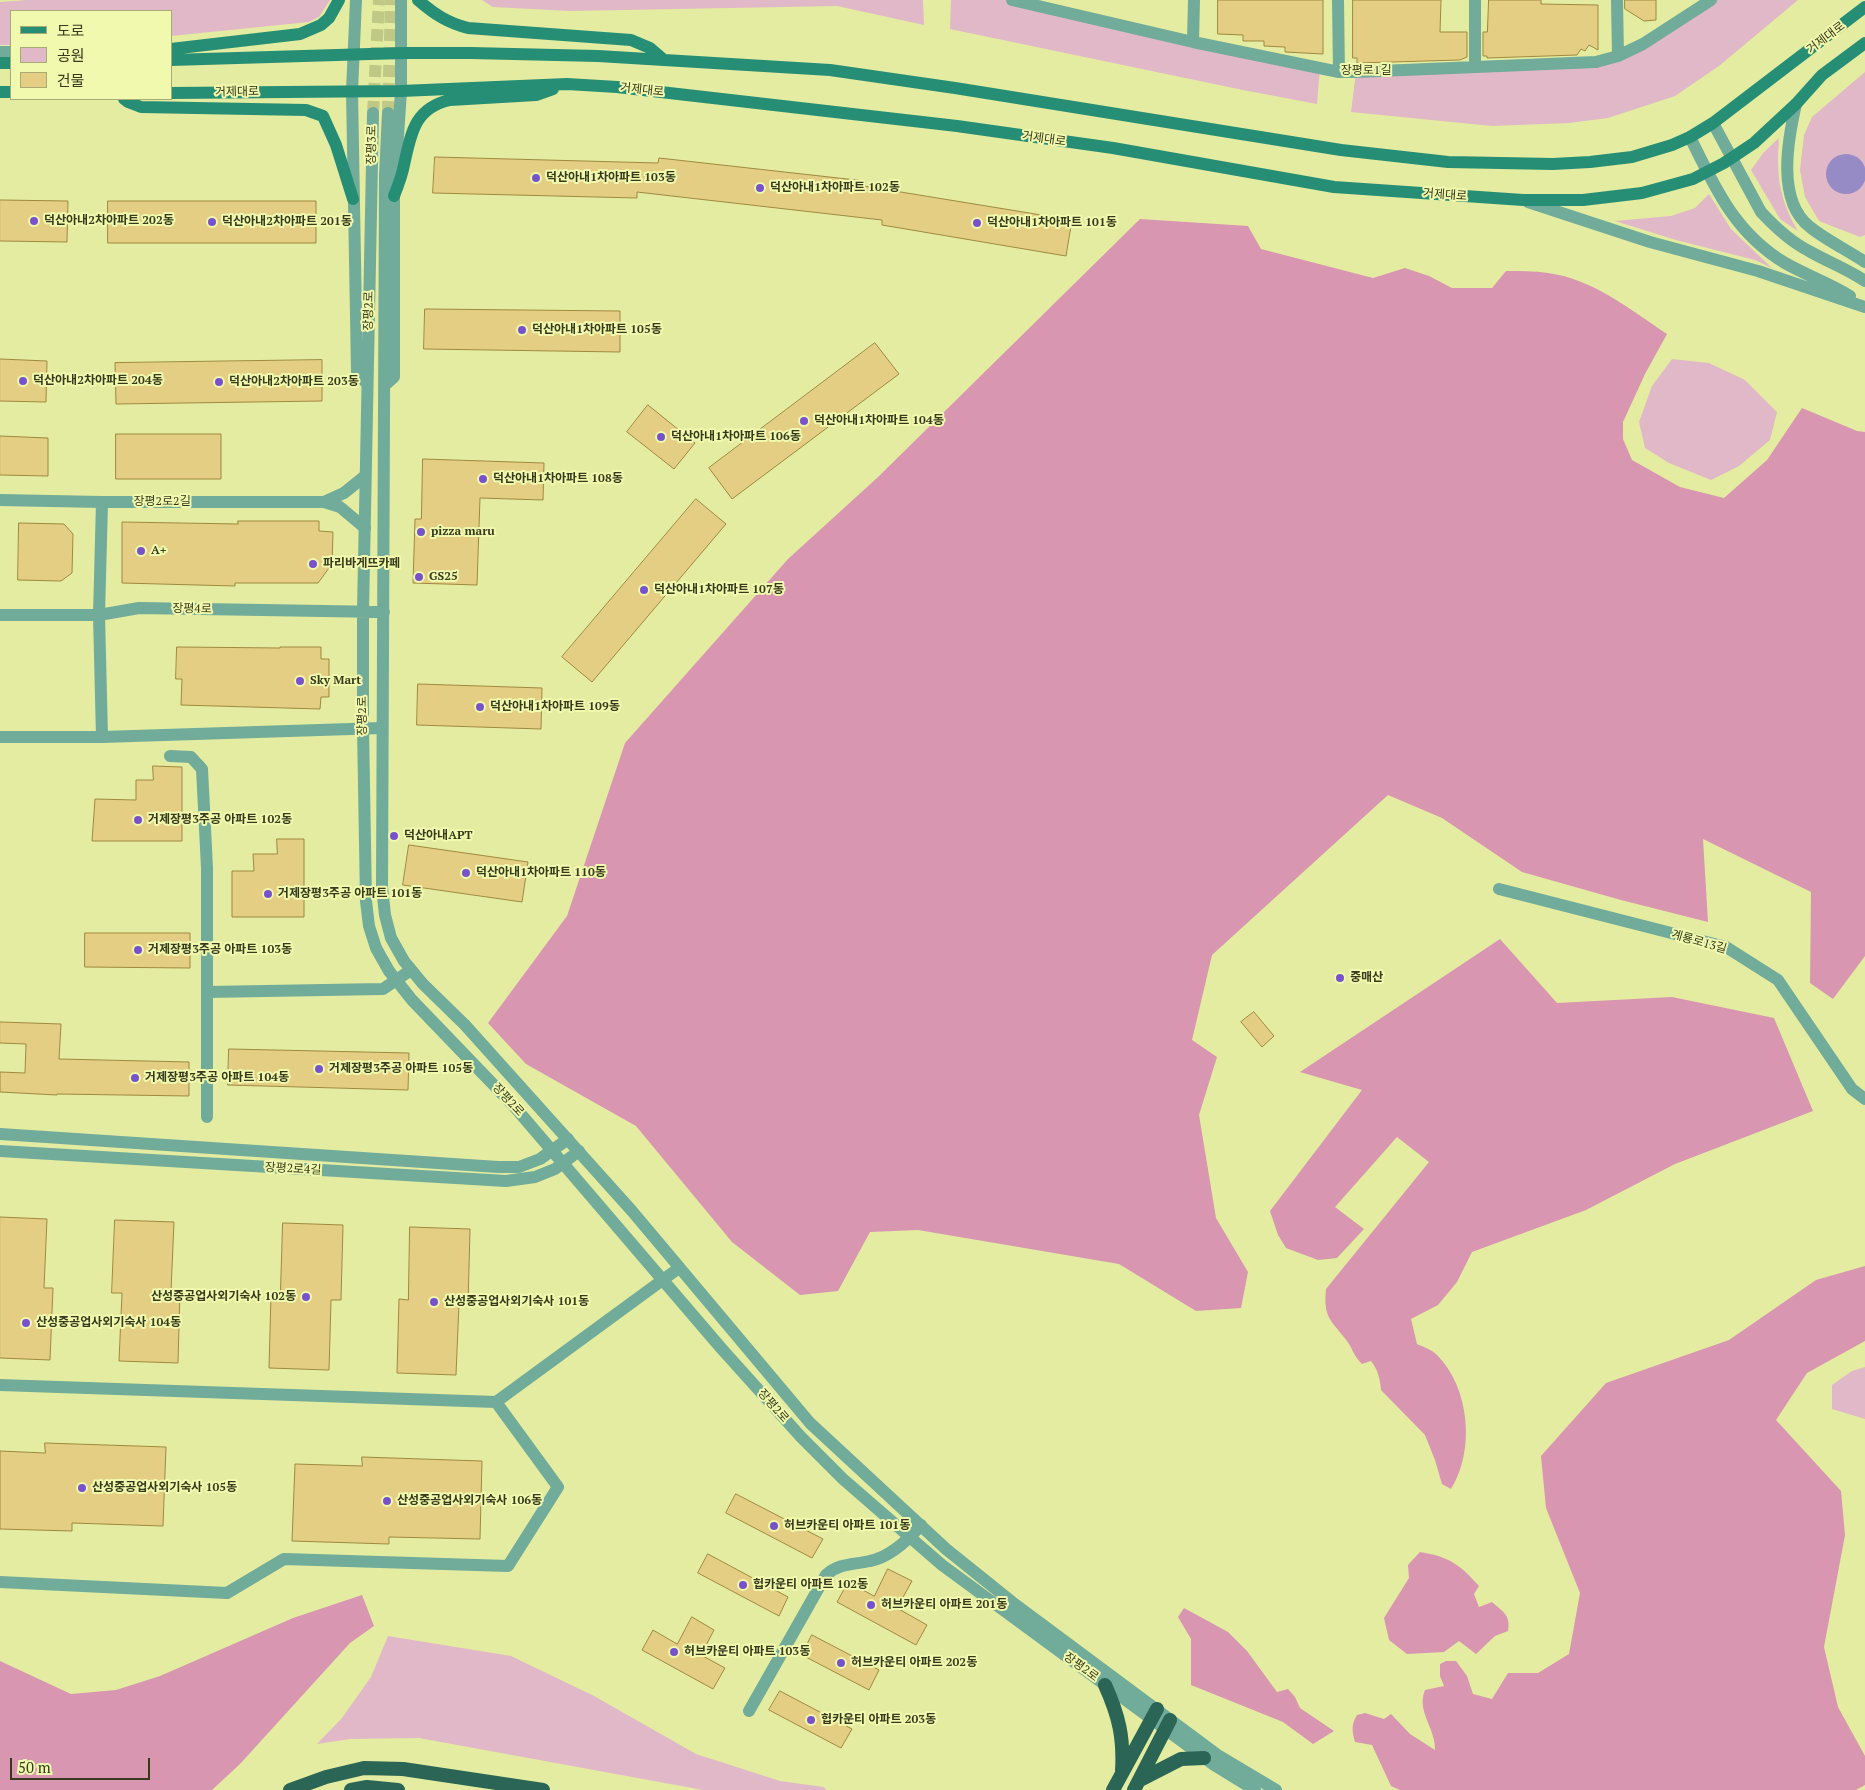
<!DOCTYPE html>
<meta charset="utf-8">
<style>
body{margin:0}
#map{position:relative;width:1865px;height:1790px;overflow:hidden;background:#e3eca0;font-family:"PT Serif","Noto Sans KR",serif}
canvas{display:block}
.legend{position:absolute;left:10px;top:10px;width:162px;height:90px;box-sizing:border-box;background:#f0f9ad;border:1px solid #a6ac73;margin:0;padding:6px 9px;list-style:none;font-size:15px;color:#36391b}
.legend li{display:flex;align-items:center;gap:10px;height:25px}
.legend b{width:25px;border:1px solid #a6ac73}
.scale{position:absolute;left:10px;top:1758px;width:140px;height:22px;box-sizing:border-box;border:2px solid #36391b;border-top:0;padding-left:6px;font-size:15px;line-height:18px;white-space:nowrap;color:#36391b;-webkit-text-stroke:4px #f0f9ad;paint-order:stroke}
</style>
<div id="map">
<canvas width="1865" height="1790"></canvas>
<ul class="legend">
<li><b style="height:6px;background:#278e76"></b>도로</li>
<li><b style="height:14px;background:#e1b8c7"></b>공원</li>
<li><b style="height:14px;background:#e4ce84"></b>건물</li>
</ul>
<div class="scale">50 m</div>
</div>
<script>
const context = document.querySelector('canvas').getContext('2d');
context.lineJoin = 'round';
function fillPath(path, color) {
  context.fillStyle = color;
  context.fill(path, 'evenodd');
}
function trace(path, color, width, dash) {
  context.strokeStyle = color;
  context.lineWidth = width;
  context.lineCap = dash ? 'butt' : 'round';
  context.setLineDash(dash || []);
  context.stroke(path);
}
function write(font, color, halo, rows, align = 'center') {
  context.font = font + ' "PT Serif","Noto Sans KR",serif';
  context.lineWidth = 4;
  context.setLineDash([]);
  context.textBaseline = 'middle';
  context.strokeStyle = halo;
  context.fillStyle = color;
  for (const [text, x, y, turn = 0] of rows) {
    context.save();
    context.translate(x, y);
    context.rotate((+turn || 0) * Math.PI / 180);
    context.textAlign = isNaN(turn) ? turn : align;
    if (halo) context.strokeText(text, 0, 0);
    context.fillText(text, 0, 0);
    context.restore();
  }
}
fillPath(new Path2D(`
 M27,0h303l-11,17 -10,5 -138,14v-25h-160v34h-11v-43z
 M482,0h441l1,25 -87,-19 -267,5 -77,-4z
 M951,0h61l308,67 -3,37 -74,-14 -293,-61z
 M1711,0h87l-79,66 -44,30 -67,22 -39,5 -77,3 -141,-14 5,-40 262,-16z
 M1865,72v163l-5,2 -41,-16 -14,-24 -5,-27 4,-35 8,-18z
 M1779,138c-3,36 0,61 19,93l-18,-12 -29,-49 13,-18z
 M1709,194l22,35 41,39 -17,-8 -79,-20 -61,-19 56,-5 24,-8z
 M1672,359l37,4 36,17 32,32 -7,28 -31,26 -28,14 -42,-17 -24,-15 -6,-26 13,-36z
 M1865,1367v52l-33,-10v-24l20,-14z
 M388,1636l123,20 83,40 102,58 84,27 44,6 2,3h-123l-284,-52 -69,1 -33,5 25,-26 29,-41z`), '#e1b8c7');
fillPath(new Path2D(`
 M1140,219l108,7 13,23 112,29 32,-10 24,8 23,12h40l14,-17c13,0 28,0 42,2 45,6 83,37 119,61l-22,40 -22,48v17l9,21 48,27 44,11 43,-38 35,-52 55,23 8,1v524l-32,43 -23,-16 1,-91 -108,-53 5,83 -87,-22 -99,-28 -80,-54 -54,-23 -176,160 -20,85 25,17 -18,58 17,103 32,54 -7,36 -45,3 -77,-47 -201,-34 -48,2 -32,59 -38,4 -68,-53 -96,-116 -110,-62 -38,-41 79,-107 58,-173 163,-184 89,-81z
 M1500,939l57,64 115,-6 102,21 39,93 -138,53 -89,46 -114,42 -15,30 -19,23 -27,14 6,25c7,3 15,6 20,11 33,33 38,96 14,134l-9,-5 -7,-24 -10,-25 -44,-45c-1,-12 -3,-20 -10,-29l-9,3c-9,-9 -9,-15 -15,-23 -16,-21 -24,-23 -21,-52l103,-127 -32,-25 -62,70 29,22 -27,29 -19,2 -32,-12 -8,-13 -8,-24 92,-121 -62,-18z
 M1865,1266v75l-58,32 -31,47 65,71 4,44 -21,112 14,60 27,49v29l-9,5h-456l-9,-4 -19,-41 -17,-3c-3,-11 -4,-17 2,-27l8,-2 19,6 7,-5 19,20 25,16c1,-21 -19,-39 -10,-60l19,-4 -4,-10v-12l6,-3h10l11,15 6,18 19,5 16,-26h30l31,-19 11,-61 -34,-85 -5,-52 65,-73 123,-43 87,-60z
 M1420,1552c30,5 39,12 59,34l-5,8 5,13 13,-5c11,10 19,13 16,29l-13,5 -19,18 -17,-13 -15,11 -37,2 -18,-14 -5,-22 25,-40 -1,-13z
 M362,1595l12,31 -24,17 -110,121 -28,26h-212v-129l71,33 45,-4 44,-14 133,-58z
 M1184,1608l44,24 19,19 30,41 11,-3 7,8 5,11 34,23 -21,13 -30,-22 -92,-37v-46l-13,-22z`), '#d896b1');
fillPath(new Path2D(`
 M1826 174a20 20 0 1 1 40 0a20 20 0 1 1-40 0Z`), '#978bc5');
const building = new Path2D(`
 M1218,0h105v54l-38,-2v-5l-21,-1v-5h-21v-6l-25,-1z
 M1353,0h88l-1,32h27v25l-7,3 -103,3v-5h-4z
 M1489,0h52v4l57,1v45l-9,-5 -4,6 -4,-2 -4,6 -90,3v-2h-4v-24h4z
 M1625,0h31v20l-12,1 -19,-12z
 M435,157l223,6 1,-5 206,23 -1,5 208,34 -6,36 -184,-31v-5l-245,-28v6l-204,-5z
 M0,200l68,1 -1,41 -67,-1z
 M108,201h208v42h-208z
 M425,309l195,2v41l-196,-3z
 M875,343l24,31 -167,125 -23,-31z
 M0,359l47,2 -1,41 -46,-1z
 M322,360v41l-206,3 -1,-41z
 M648,405l47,38 -21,26 -47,-37z
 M116,434h105v45h-105z
 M0,436l48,2v38l-48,-1z
 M423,459l121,4 -1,37 -63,-2 -3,87 -64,-2 2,-64h6z
 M696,499l30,25 -134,158 -30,-25z
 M238,521h81v10l14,1 -1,32 -14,19h-83v3l-113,-3v-61l116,2z
 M19,523l45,1 9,10 -1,39 -11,8 -43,-1z
 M177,647l103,1v-1h41v12h8v38h-8l-1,12 -139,-4 1,-26h-6z
 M418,684l124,4 -1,41 -124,-4z
 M153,766l29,1v74h-90l3,-42 41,1v-20h17z
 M277,839h27v78h-72v-46h22l-1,-17h24z
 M409,845l119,17 -6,40 -119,-17z
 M85,933h105v35l-105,-1z
 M1254,1012l20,24 -12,11 -21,-25z
 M0,1022l61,2 -2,35 130,3v34l-132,-2v1l-57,-3v-20l25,1 1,-29 -26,-1z
 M229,1049l180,4 -1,37 -180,-5z
 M0,1217l47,2 -3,69h9l-3,72 -50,-2z
 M115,1220l59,2 -3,69h9l-2,72 -59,-2 3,-68h-10z
 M283,1223l60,2 -2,75h-10l-2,70 -60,-2 2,-73h9z
 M410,1227l60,2 -2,76 -9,-1 -3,71 -59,-2 2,-74 9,1z
 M45,1443l121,4 -3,79 -91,-3v8l-72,-2v-78l45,2z
 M362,1457l120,4 -2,78 -91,-2v7l-97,-3 3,-77 67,2z
 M736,1494l87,45 -11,19 -86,-45z
 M708,1554l80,43 -9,19 -81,-43z
 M888,1569l24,12 -15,27 30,17 -11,20 -79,-43 11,-20 26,14z
 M692,1617l22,13 -13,25 24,13 -12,21 -71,-39 11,-20 24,14z
 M812,1635l67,35 -10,20 -67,-35z
 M780,1691l72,38 -11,19 -72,-38z`);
fillPath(building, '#e4ce84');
trace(building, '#9e893f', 1);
trace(new Path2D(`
 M373,113l6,-113
 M388,113l3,-113`), '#c0c885', 12, [12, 6]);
trace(new Path2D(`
 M1012,0l181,42 146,30h17l240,-10 22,-6 25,-12 68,-44
 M1338,0l1,72
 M1617,0l1,56
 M1193,42l1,-42
 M0,52h11
 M1475,66v-66
 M0,500l102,2h222l16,5 25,21
 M102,502l-3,113 3,122
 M324,502l20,-9 21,-17
 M0,737h102l280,-9
 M170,756l21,1 11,12 5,99v249
 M1499,889l227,58 52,33 74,109 13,10
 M207,992l176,-3 28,-19
 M0,1134l498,33h21l21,-8 28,-20
 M0,1151l506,30 29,-4 20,-8 24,-18
 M0,1385l496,17 183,-134
 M0,1582l227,11 57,-34 224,7 50,-79 -62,-85
 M749,1711l77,-136c13,-12 27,-10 44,-14 20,-4 38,-21 51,-36`), '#71ab9a', 12);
trace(new Path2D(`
 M356,0l-4,91 5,281 10,12
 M1796,104c-8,35 -20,97 14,123 16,13 37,23 55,35
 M373,113l-10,499v115l3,174 3,25 7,22 13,23 23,29 101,105 208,243 80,89 42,42 99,86 272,200 41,25
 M388,113l-3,62 -3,712 3,28 6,23 13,23 19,23 42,41 167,186 178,212 136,126 66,53 207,154 57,34
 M1713,123l48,89c14,15 30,30 48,39 19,11 38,18 56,30
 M1690,137c25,51 45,96 95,126 21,12 44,20 65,33
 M1528,202l122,40 108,29 107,36
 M385,385l9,-8v-181l7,-105v-91
 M0,615h99l40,-7 245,4`), '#71ab9a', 12);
trace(new Path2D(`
 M418,0c16,14 30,23 50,28l163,12 19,8 14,12
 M171,49l129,-15 21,-9 8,-7 10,-18
 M171,60l232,-7h68l127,3 232,14 125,18 386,62 107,12 105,2 37,-2 42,-5 40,-12 18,-8 23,-14 152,-116
 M0,63h11
 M0,92h11
 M171,93l230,-2 166,-7 50,3 340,39 156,22 221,39 189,13h60l59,-7 51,-14 31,-16 30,-20 42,-39 26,-29 43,-32
 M124,99l4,3 13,5 165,3 17,6 13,29 17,54
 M394,196c4,-10 8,-20 10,-31 7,-31 10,-57 46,-65l86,-5 17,-6`), '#278e76', 12);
trace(new Path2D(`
 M1105,1685c14,31 19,53 17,86
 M1140,1780l41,-21 23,-1
 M290,1790l36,-13 38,-9 39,1 140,21
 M351,1790l16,-3 31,3
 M1113,1790l44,-81
 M1134,1790l36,-70`), '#2a6556', 14);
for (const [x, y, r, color] of [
 [536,178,5,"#7752cb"],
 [760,188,5,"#7752cb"],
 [34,221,5,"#7752cb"],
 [212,222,5,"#7752cb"],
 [977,223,5,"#7752cb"],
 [522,330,5,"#7752cb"],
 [23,381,5,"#7752cb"],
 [219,382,5,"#7752cb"],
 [804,421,5,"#7752cb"],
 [661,437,5,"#7752cb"],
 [483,479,5,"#7752cb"],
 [421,532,5,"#7752cb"],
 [141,551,5,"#7752cb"],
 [313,564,5,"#7752cb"],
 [419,577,5,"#7752cb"],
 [644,590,5,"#7752cb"],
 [300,681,5,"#7752cb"],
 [480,707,5,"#7752cb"],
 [138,820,5,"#7752cb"],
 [394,836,5,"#7752cb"],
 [466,873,5,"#7752cb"],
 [268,894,5,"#7752cb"],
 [138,950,5,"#7752cb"],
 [1340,978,5,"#7752cb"],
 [319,1069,5,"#7752cb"],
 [135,1078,5,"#7752cb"],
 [306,1297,5,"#7752cb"],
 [434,1302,5,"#7752cb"],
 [26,1323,5,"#7752cb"],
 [82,1488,5,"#7752cb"],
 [387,1501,5,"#7752cb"],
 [774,1526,5,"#7752cb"],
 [743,1585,5,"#7752cb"],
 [871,1605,5,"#7752cb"],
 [674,1652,5,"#7752cb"],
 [841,1663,5,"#7752cb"],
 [811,1720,5,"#7752cb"]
]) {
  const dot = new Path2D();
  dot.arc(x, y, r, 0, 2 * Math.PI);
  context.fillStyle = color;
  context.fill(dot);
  trace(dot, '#f0f9ad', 2);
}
write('12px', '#36391b', '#f0f9ad', [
 ["거제대로",1826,38,-37],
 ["장평로1길",1366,71],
 ["거제대로",642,90,6],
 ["거제대로",237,92,-1],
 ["거제대로",1044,139,8],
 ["장평3로",372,145,-89],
 ["거제대로",1445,195,4],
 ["장평2로",369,311,-89],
 ["장평2로2길",162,502],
 ["장평4로",192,609,1],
 ["장평2로",363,716,-90],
 ["계룡로13길",1699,942,16],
 ["장평2로",508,1100,47],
 ["장평2로4길",293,1169,3],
 ["장평2로",773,1406,49],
 ["장평2로",1081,1667,36]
]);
write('bold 12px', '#36391b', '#f0f9ad', [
 ["덕산아내1차아파트 103동",546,178],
 ["덕산아내1차아파트 102동",770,188],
 ["덕산아내2차아파트 202동",44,221],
 ["덕산아내2차아파트 201동",222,222],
 ["덕산아내1차아파트 101동",987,223],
 ["덕산아내1차아파트 105동",532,330],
 ["덕산아내2차아파트 204동",33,381],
 ["덕산아내2차아파트 203동",229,382],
 ["덕산아내1차아파트 104동",814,421],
 ["덕산아내1차아파트 106동",671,437],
 ["덕산아내1차아파트 108동",493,479],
 ["pizza maru",431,532],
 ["A+",151,551],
 ["파리바게뜨카페",323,564],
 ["GS25",429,577],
 ["덕산아내1차아파트 107동",654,590],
 ["Sky Mart",310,681],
 ["덕산아내1차아파트 109동",490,707],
 ["거제장평3주공 아파트 102동",148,820],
 ["덕산아내APT",404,836],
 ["덕산아내1차아파트 110동",476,873],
 ["거제장평3주공 아파트 101동",278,894],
 ["거제장평3주공 아파트 103동",148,950],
 ["중매산",1350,978],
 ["거제장평3주공 아파트 105동",329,1069],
 ["거제장평3주공 아파트 104동",145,1078],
 ["산성중공업사외기숙사 102동",296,1297,"right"],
 ["산성중공업사외기숙사 101동",444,1302],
 ["산성중공업사외기숙사 104동",36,1323],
 ["산성중공업사외기숙사 105동",92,1488],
 ["산성중공업사외기숙사 106동",397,1501],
 ["허브카운티 아파트 101동",784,1526],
 ["헙카운티 아파트 102동",753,1585],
 ["허브카운티 아파트 201동",881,1605],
 ["허브카운티 아파트 103동",684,1652],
 ["허브카운티 아파트 202동",851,1663],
 ["헙카운티 아파트 203동",821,1720]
], 'left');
</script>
